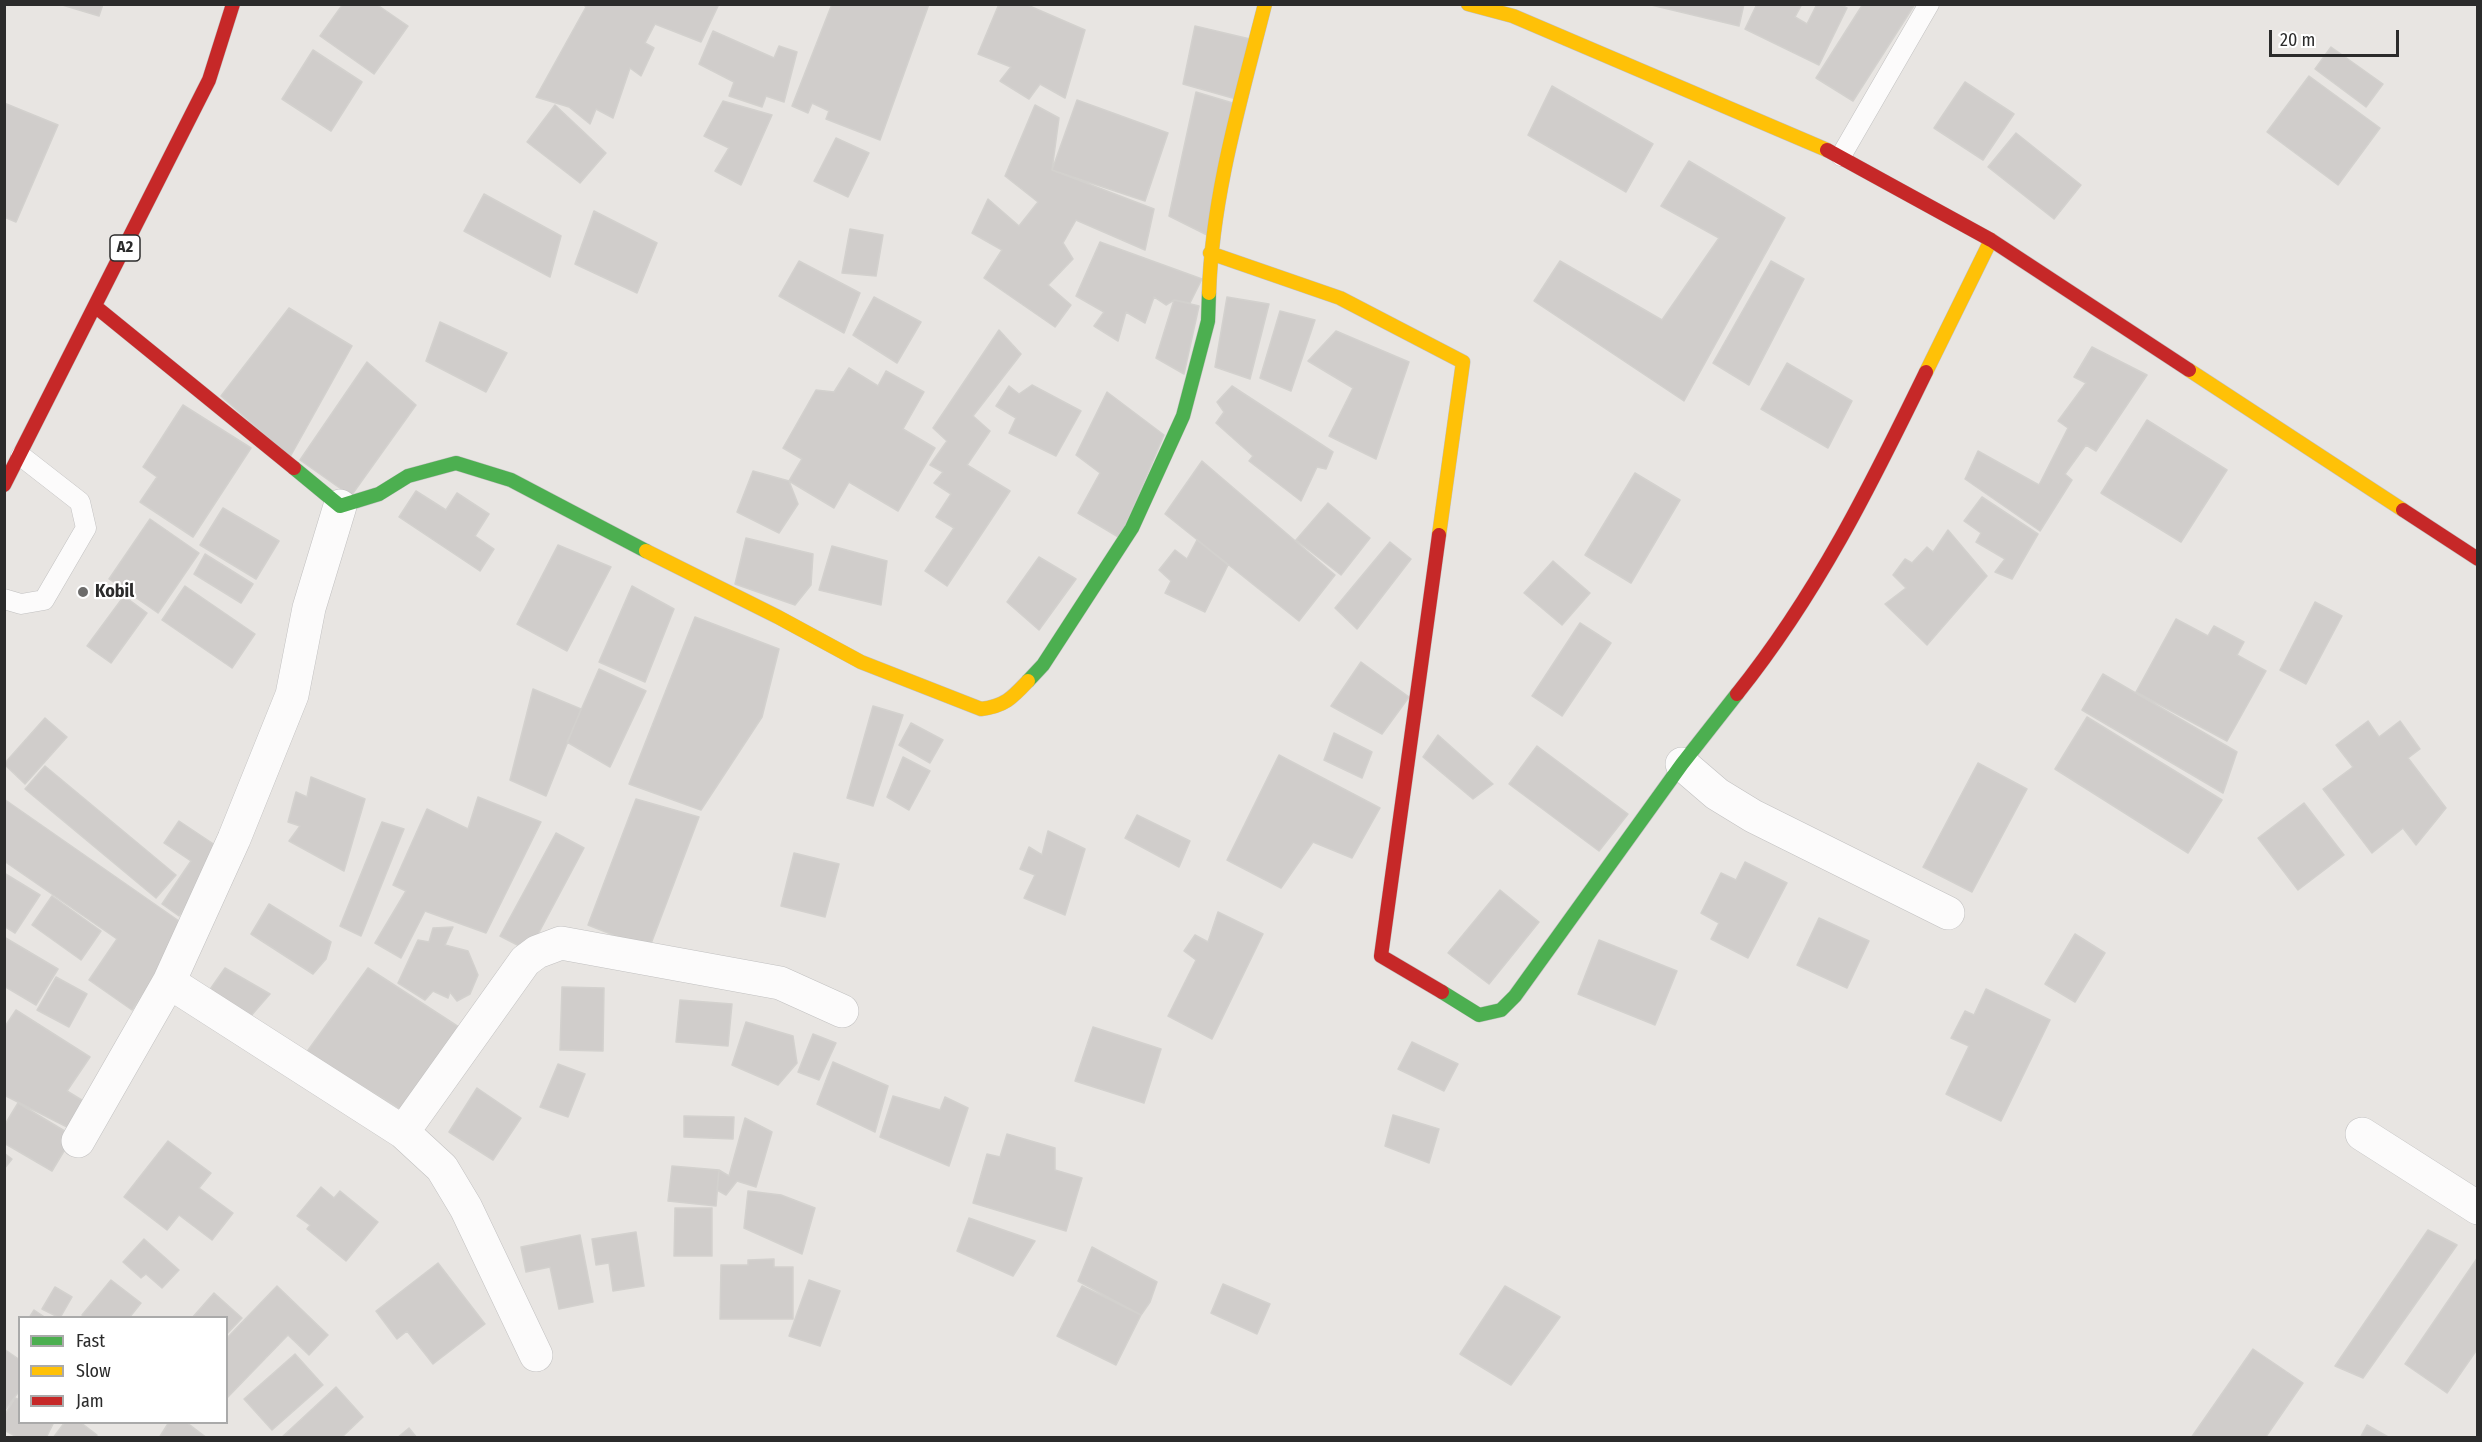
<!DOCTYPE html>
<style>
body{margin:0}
#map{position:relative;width:2482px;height:1442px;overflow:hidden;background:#e8e5e2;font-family:"Fira Sans Condensed",sans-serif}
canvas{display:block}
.frame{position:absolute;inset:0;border:6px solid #2b2b2b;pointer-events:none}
.legend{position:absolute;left:18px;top:1316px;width:210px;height:108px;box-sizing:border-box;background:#fff;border:2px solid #aaa;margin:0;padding:8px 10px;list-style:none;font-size:18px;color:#2b2b2b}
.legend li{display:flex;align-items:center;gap:12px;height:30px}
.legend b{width:30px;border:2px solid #aaa}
.scale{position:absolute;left:2269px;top:30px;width:130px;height:27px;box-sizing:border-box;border:3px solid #2b2b2b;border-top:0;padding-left:8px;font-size:18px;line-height:21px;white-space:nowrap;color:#2b2b2b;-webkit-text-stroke:4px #fff;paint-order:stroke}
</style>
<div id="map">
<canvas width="2482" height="1442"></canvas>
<div class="frame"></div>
<ul class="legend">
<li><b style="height:8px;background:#4caf50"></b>Fast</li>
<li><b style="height:8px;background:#ffc107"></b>Slow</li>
<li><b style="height:8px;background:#c62828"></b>Jam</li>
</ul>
<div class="scale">20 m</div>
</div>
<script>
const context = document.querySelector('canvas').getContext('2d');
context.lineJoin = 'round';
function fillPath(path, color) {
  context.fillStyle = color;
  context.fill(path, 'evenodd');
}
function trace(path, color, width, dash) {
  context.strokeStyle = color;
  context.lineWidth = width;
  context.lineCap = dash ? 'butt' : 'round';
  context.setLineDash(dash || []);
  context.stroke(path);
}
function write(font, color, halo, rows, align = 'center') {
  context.font = font + ' "Fira Sans Condensed",sans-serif';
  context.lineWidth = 4.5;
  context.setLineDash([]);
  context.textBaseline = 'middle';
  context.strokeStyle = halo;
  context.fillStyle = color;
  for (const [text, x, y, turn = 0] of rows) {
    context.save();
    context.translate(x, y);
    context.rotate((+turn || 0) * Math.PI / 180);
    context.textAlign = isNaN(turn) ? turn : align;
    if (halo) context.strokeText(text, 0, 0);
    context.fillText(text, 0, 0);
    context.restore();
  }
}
const building = new Path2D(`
 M59,4h44l-4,12z
 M343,4h33l32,22 -34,48 -54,-38z
 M583,4h136l-18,38 -46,-18 -10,19 9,5 -13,28 -11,-8 -17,50 -17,-9 -6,15 -21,-17 -33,-10 50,-90z
 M832,4h97l-49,136 -54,-21 3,-8 -17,-8 -4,10 -16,-7z
 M999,4h26l60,26 -20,68 -25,-14 -11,15 -29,-18 11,-14 -33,-13z
 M1647,4h97l-5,22z
 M1757,4h45l-7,13 12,7 10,-20h22l8,4 -28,57 -74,-36z
 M1863,4h52l-62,97 -37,-23z
 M1195,26l55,13 -14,60 -53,-15z
 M713,31l61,27 5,-12 18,6 -13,50 -18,-6 -4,11 -33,-11 5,-14 -35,-18z
 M2331,47l52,37 -17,23 -51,-38z
 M313,50l49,32 -31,49 -49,-32z
 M2309,76l71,52 -42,57 -71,-53z
 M1965,82l49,32 -31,46 -49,-32z
 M1552,86l101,58 -27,48 -98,-57z
 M1196,92l40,12 -29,131 -38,-19z
 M1077,100l91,33 -23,68 -93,-31z
 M723,101l49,14 -31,70 -26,-14 14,-23 -25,-12z
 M4,103l54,22 -42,97 -12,-5z
 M555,105l51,48 -26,30 -53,-41z
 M1035,105l24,13 -7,52 102,39 -9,41 -69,-30 -13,23 10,16 -25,26 23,20 -16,22 -71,-49 18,-28 -30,-17 16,-34 31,27 19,-24 -33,-26z
 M2016,133l65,52 -27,34 -66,-52z
 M836,138l33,15 -21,44 -34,-16z
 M1689,161l96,57 -101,183 -150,-100 26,-40 102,59 57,-82 -58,-32z
 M484,194l77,42 -11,41 -86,-46z
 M594,211l63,32 -20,50 -62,-29z
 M850,229l33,6 -7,41 -34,-3z
 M1100,242l102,37 -12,24 -16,-3 -8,5 -12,-8 -9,26 -19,-11 -8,29 -24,-15 10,-14 -28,-16z
 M799,261l61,32 -16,40 -65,-37z
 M1771,261l33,18 -55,106 -36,-22z
 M874,297l47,25 -24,41 -44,-28z
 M1227,297l42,7 -19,75 -35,-12z
 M1174,300l25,6 -15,68 -28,-16z
 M289,308l63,38 -62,111 -69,-61z
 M1280,311l35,9 -24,71 -31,-13z
 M440,322l67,31 -21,39 -60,-31z
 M999,330l22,24 -48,62 17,15 -23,34 43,26 -63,95 -22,-15 29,-43 -18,-11 15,-23 -17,-11 9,-11 -13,-7 17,-24 -14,-13z
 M1336,331l73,31 -33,97 -47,-23 24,-48 -45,-27z
 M2092,347l55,28 -51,76 -10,-6 -21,29 7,6 -32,51 -75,-52 13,-28 61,34 29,-57 -10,-7 28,-38 -12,-6z
 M367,362l49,43 -65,91 -51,-36z
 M1787,363l65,38 -24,47 -67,-39z
 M849,368l29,18 8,-15 38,21 -21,37 32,19 -37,63 -49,-29 -15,26 -45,-27 13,-22 -19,-11 33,-58 18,2z
 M1032,385l49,26 -25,45 -47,-23 7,-15 -20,-12 13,-20 10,8z
 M1232,386l101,66 -7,17 -9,-2 -16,34 -52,-40 4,-5 -37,-33 8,-11 -7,-10z
 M1107,392l57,43 -44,103 -42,-25 22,-40 -24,-18z
 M183,405l68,43 -58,89 -53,-35 17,-25 -14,-10z
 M2147,420l80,50 -46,72 -80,-49z
 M1202,461l133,114 -36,46 -134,-107z
 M753,471l36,10 9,23 -19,29 -42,-21z
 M1635,473l45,27 -49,83 -46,-28z
 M416,491l30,19 11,-17 32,21 -14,22 19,13 -14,22 -81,-54z
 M1982,497l56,37 -26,45 -17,-7 10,-13 -29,-17 5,-9 -17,-12z
 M1328,503l42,35 -29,37 -45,-35z
 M223,508l56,33 -23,38 -56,-34z
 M150,519l49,34 -41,60 -49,-34z
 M1948,530l39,46 -60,69 -42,-41 21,-16 -13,-13 12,-16 7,4 15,-16 6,5z
 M746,538l67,16 -2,31 -16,20 -60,-21z
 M1197,540l31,25 -23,47 -40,-19 6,-12 -12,-11 16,-20 12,9z
 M1390,542l21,17 -54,70 -22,-21z
 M558,545l53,22 -44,84 -50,-27z
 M832,546l55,15 -6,44 -62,-15z
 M205,554l48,30 -12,19 -47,-29z
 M1039,557l37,22 -37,51 -32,-28z
 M1553,561l37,32 -28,32 -38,-32z
 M185,586l70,48 -23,34 -70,-48z
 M632,586l42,23 -29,73 -46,-20z
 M124,596l23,17 -36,50 -24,-17z
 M2315,602l27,14 -36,68 -26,-14z
 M695,617l84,32 -17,68 -61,93 -72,-26z
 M2176,619l32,17 6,-10 30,16 -7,13 29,16 -39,70 -91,-49z
 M1580,623l31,20 -49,73 -30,-20z
 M1361,662l48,35 -27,37 -51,-28z
 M599,669l47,22 -36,76 -43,-25z
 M2103,674l134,78 -14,41 -141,-83z
 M533,689l48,20 -35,87 -36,-16z
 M873,706l30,9 -30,91 -26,-8z
 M2087,717l135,83 -34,53 -133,-84z
 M45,718l22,19 -42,47 -21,-20z
 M2368,721l11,16 21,-16 20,28 -12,9 38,50 -30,37 -13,-17 -31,25 -49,-64 30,-22 -17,-22z
 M911,723l32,17 -13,23 -31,-18z
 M1334,733l38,19 -10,26 -38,-18z
 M1438,735l55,49 -20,15 -50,-42z
 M1537,746l91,68 -29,37 -90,-67z
 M1279,755l101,53 -28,50 -39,-16 -32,46 -54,-28z
 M903,757l27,14 -21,39 -22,-13z
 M1978,763l49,26 -55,103 -49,-25z
 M45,766l131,109 -20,23 -131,-109z
 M311,777l54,22 -21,72 -55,-30 11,-15 -12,-4 8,-30 11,5z
 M478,797l63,25 -55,111 -61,-22 -24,47 -26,-15 31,-52 -13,-6 34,-76 41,20z
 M4,799l185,129 -57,82 -43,-30 28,-41 -113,-78z
 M636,799l63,18 -50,132 -61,-24z
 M2304,803l40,52 -46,35 -40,-52z
 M1137,815l53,26 -11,26 -54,-29z
 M179,821l45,30 -45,65 -17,-12 29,-43 -27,-18z
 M382,822l22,7 -43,107 -21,-10z
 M1048,831l37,18 -20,66 -41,-17 11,-23 -15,-6 9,-22 13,8z
 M556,833l28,15 -55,103 -29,-15z
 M794,853l45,11 -14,53 -44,-11z
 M1745,862l42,21 -39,75 -37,-19 8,-16 -18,-10 20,-40 15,7z
 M4,873l36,22 -25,38 -11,-7z
 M1500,890l39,32 -50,62 -41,-31z
 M52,896l49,35 -20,29 -49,-35z
 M269,904l62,38 -5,17 -13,15 -62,-40z
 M1218,912l45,22 -51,105 -44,-23 28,-56 -12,-9 11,-16 13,7z
 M1819,918l50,23 -22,47 -50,-23z
 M453,927l-8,18 23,6 10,24 -8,19 -13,7 -7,-9 -2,6 -15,-7 -8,9 -27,-17 20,-43 11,2 4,-14z
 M2075,934l30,19 -30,49 -30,-18z
 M4,937l54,32 -22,36 -32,-19z
 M1599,940l78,31 -22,54 -77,-31z
 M225,968l45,26 -27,31 -39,-27z
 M368,968l97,63 -61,80 -98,-58z
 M56,977l31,17 -18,33 -32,-17z
 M562,987l42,1 -1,63 -43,-1z
 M1986,989l64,31 -49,101 -55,-27 23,-48 -18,-8 14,-27 9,4z
 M680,1000l52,4 -4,42 -52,-4z
 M16,1010l74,47 -23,34 18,11 -16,26 -65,-33v-67z
 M746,1022l47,14 4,27 -19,22 -46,-20z
 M1093,1027l68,22 -17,54 -69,-22z
 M813,1034l23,9 -17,37 -21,-8z
 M1412,1042l46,22 -14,27 -46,-22z
 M833,1062l55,24 -13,46 -58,-28z
 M558,1064l27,10 -17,43 -28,-10z
 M477,1088l44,30 -28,42 -44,-28z
 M893,1096l47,14 5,-13 23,11 -19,58 -69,-29z
 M18,1103l55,33 -21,35 -48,-28v-17z
 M1393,1115l46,14 -10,34 -44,-17z
 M684,1116l50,1 -1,22 -49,-2z
 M745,1118l27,14 -16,55 -19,-6 -11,14 -9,-5 2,-20 10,6z
 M1007,1134l48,14v22l27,8 -16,53 -93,-28 14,-49 13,3z
 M168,1141l43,32 -12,15 34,25 -21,27 -33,-25 -12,15 -43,-33z
 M4,1153l8,6 -8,10z
 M672,1166l47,4 -3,36 -48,-5z
 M321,1187l13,11 6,-7 38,31 -32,39 -39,-32 3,-4 -13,-9z
 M748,1191l33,4 34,13 -13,46 -58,-26z
 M675,1208h37v48h-38z
 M969,1218l66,23 -22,35 -56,-25z
 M2428,1230l29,15 -94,133 -28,-12z
 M636,1232l8,54 -31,5 -4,-28 -13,2 -4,-26z
 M580,1235l13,67 -34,7 -9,-42 -24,5 -5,-25z
 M144,1239l35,31 -17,18 -16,-14 -5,4 -18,-16z
 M1092,1247l65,35 -7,20 -9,13 -63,-34z
 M2478,1257v91l-31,45 -42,-29z
 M774,1259v8h19v52h-73l1,-54h27v-5z
 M438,1263l47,61 -52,40 -26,-33 -10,8 -21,-28z
 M111,1280l30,23 -12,15h-44l-3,-3z
 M809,1280l31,11 -20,55 -31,-10z
 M1223,1284l47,20 -13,30 -46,-21z
 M277,1286l51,49 -19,20 -21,-20 -62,64v-60z
 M1082,1286l59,29 -25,50 -59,-29z
 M1505,1286l55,31 -49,68 -51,-31z
 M55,1287l17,10 -12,21 -18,-9z
 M214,1293l28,25 -16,17v-17h-34z
 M34,1310l12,8h-17z
 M4,1349l16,11v30l-15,20z
 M2253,1349l50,34 -38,55h-74z
 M295,1354l28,31 -51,45 -28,-31z
 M336,1387l27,30 -22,21h-60z
 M15,1398l5,2v22h34l-8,16h-27l-15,-8v-14z
 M65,1422h15l17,13 -2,3h-42z
 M169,1422h17l21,16h-48z
 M2367,1425l23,13h-30z
 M409,1428l8,10h-20z`);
fillPath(building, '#d0cdcb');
trace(building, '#d3d1ce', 1.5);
const lane = new Path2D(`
 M1841,156l88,-152
 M4,599l17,5 23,-4 42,-72 -6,-26 -59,-46`);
const street = new Path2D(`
 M1682,764l35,30 36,22 195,97
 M169,982l234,150 39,36 24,40 70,147
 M403,1132l122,-171 12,-9 24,-9 219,40 62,28
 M2362,1134l116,74
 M78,1141l91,-159 65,-143 58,-144 17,-87 31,-102`);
const fast = new Path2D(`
 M294,468l46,38 39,-12 29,-18 48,-13 55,17 135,71
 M1028,681l15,-16 89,-137 51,-112 25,-95 1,-28
 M1442,992l37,23 22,-5 14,-14 167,-232 55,-70`);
const slow = new Path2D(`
 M1468,4l45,12 314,134
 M1210,253l130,45 123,64 -24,173
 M1209,293c3,-98 32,-194 56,-289
 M2189,370l214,140
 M1926,372l65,-132
 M646,551l132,66 83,45 120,47c24,-3 31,-11 47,-28`);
const jam = new Path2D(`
 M1827,150l164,90 198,130
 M96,307l198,161
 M4,485l205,-405 24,-76
 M2403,510l75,49
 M1439,535l-58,421 61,36
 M1737,694c80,-100 133,-207 189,-322`);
trace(lane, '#c1c0c0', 21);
trace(street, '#c1c0c0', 34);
trace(fast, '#c1c0c0', 15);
trace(slow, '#c1c0c0', 15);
trace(jam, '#c1c0c0', 15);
trace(lane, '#fcfbfb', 20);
trace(street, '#fcfbfb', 33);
trace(fast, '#4caf50', 14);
trace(slow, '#ffc107', 14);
trace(jam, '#c62828', 14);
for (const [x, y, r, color] of [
 [83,592,6,"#6d6c6b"]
]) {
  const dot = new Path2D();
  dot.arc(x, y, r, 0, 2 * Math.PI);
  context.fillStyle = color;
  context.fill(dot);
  trace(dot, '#fff', 2);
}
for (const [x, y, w] of [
 [125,248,30]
]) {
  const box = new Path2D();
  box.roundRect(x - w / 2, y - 13, w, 26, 4.5);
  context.fillStyle = '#fff';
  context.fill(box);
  trace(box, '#2b2b2b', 1.5);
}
write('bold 16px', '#2b2b2b', null, [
 ["A2",125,248]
]);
write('bold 18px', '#2b2b2b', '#fff', [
 ["Kobil",95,592]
], 'left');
</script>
